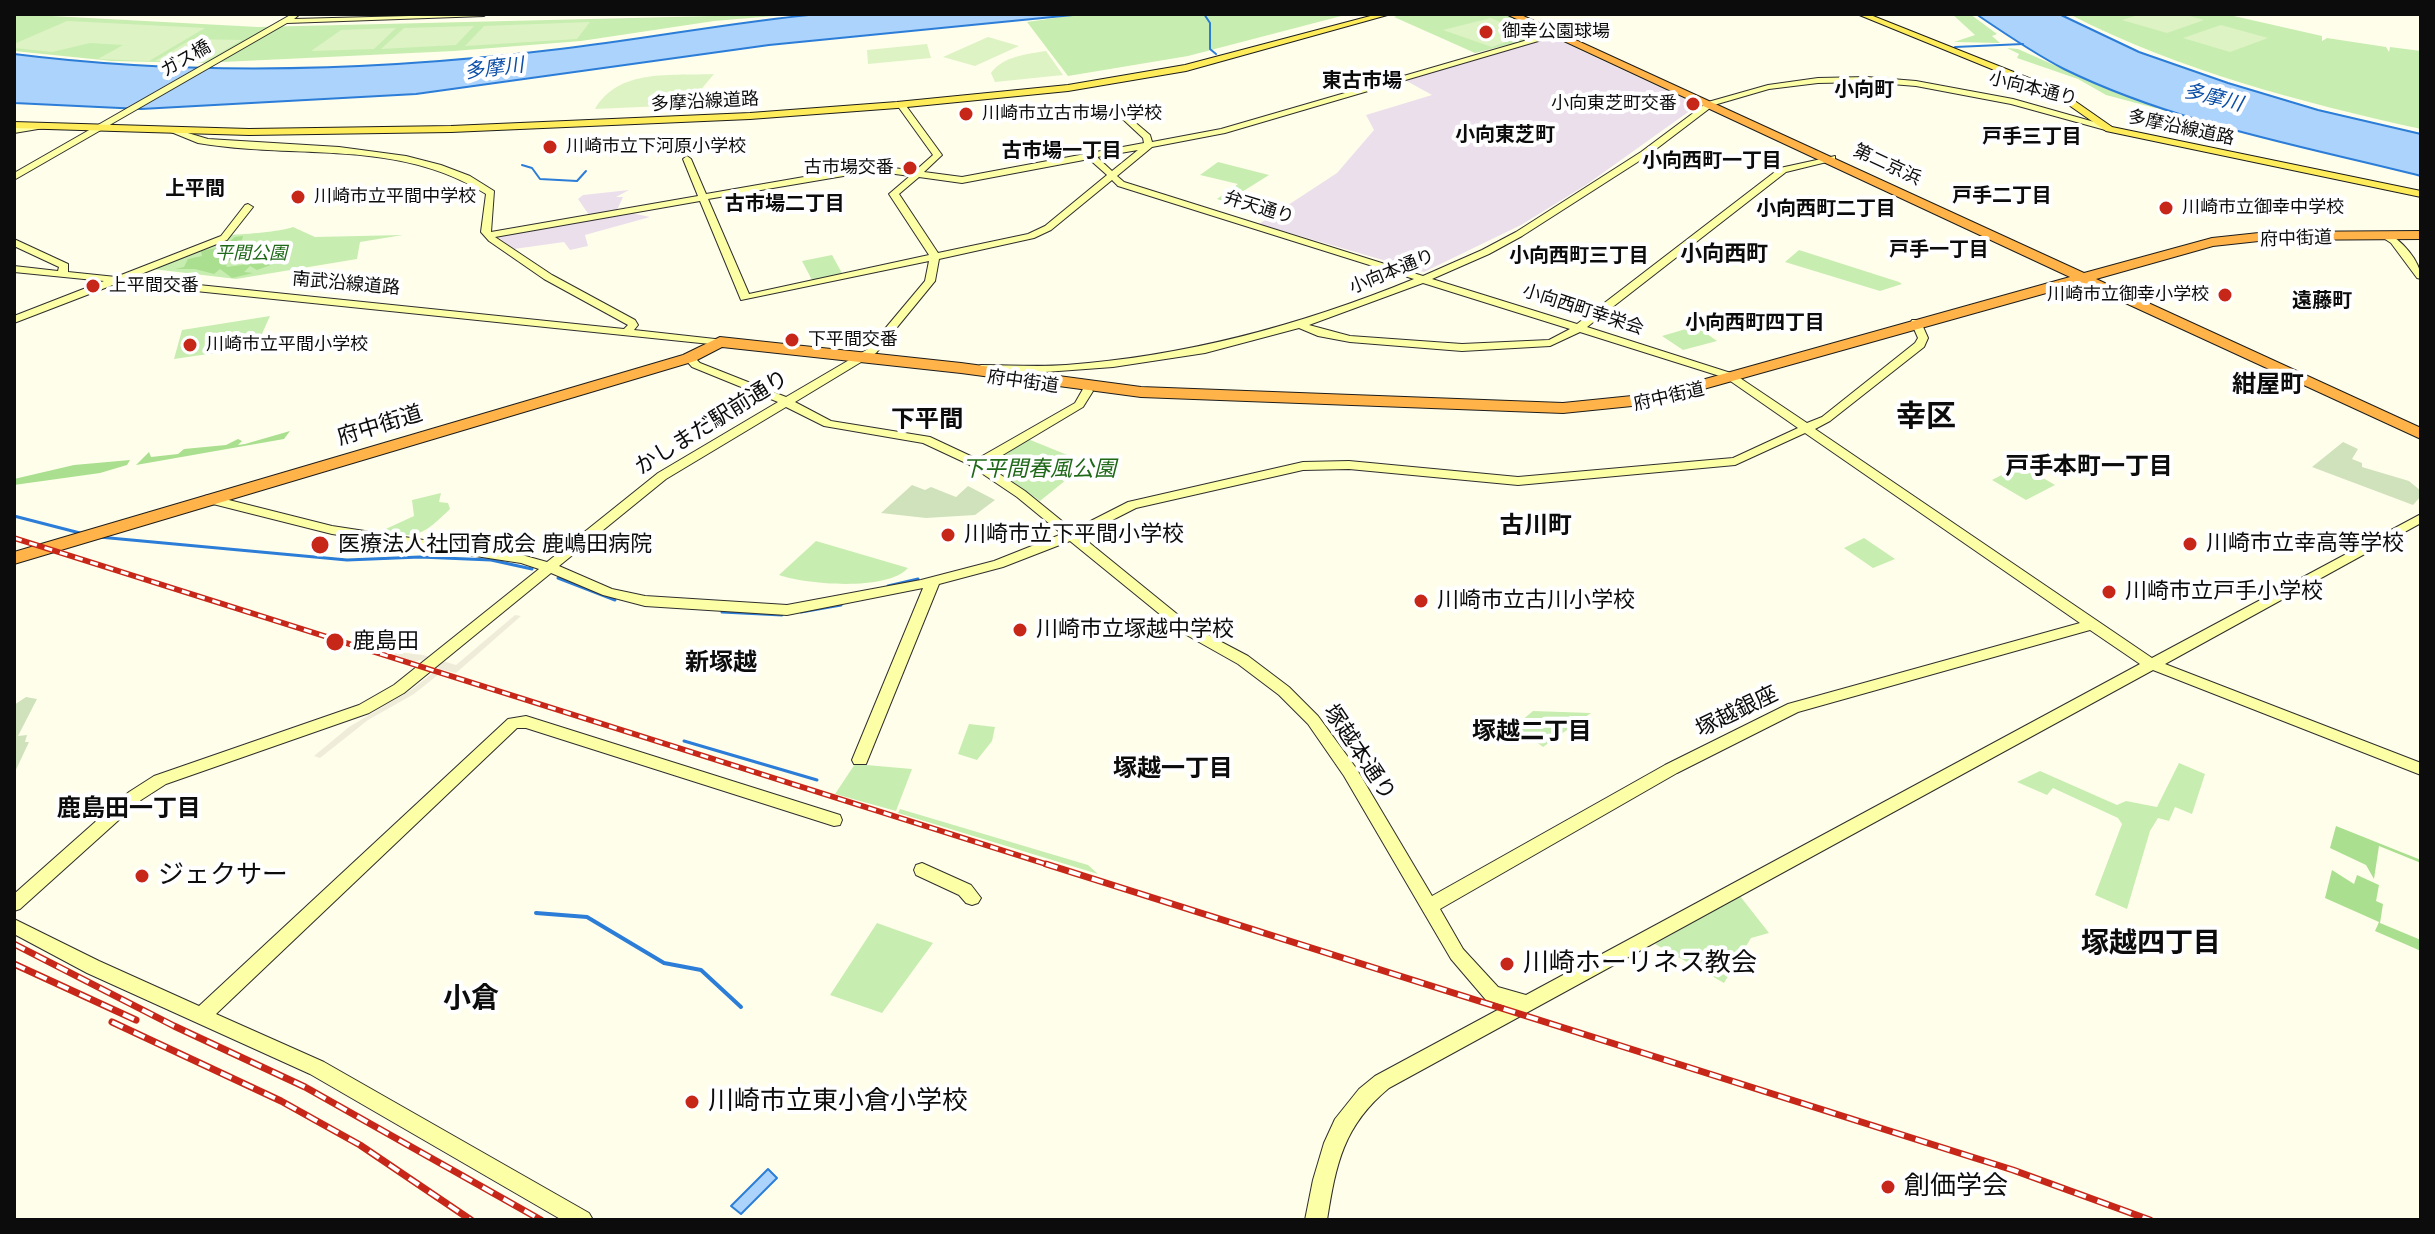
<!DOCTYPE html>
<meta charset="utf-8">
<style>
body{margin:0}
#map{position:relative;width:2435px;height:1234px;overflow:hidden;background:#fffeeb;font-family:"Libre Baskerville",serif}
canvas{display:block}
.frame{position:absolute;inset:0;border:16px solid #0c0c0c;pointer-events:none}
</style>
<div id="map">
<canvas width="2435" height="1234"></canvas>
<div class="frame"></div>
</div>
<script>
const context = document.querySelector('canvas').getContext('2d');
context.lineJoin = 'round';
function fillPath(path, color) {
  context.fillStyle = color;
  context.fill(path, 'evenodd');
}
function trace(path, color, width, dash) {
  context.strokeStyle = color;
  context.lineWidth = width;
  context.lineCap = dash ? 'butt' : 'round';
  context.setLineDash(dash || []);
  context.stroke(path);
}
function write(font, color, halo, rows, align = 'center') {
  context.font = font + ' "Libre Baskerville","Noto Sans JP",serif';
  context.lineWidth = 8;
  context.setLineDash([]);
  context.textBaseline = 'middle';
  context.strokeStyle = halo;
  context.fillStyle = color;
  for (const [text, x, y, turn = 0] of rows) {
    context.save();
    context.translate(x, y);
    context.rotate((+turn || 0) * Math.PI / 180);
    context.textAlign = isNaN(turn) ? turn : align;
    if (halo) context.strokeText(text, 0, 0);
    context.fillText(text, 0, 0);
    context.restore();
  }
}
fillPath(new Path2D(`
 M1552,37l146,68 -112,80 -65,40 -97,47 -165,-48 78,-51 37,-43 -8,-15 66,-20 -27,-15z
 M629,190l-13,7h7l-6,13 33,7 -65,18 3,11 -18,4 -6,-8 -50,7 -16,-12 93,-19 -13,-19 5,-4z`), '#ecdfec');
fillPath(new Path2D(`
 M14,14l244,13 540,-13 -84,7 -133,20 -127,10 -253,12 -89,-2 -98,-10z
 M1083,14h266l-161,42 -120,20 -41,-54z
 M1401,14h104l42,21 -72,18 -81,-36z
 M1952,14h18l27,20 -5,2 8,7 -46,-1 21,-7z
 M2069,14h156l97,22v5l5,-3 59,9 3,5 1,-5 31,4v78c-121,-27 -241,-58 -352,-115z
 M2007,48l11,1 88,39 136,43 -136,-36 -28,-16 -61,-21 2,-4z
 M1218,162l51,13 -43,27 -9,-3 21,-15 -38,-9z
 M293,227l22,10 88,-2 -43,7 -3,17 -121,20 -83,-10 74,-29 4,-5c15,-1 48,-3 62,-8z
 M1799,250l100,32 3,2 -22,7 -95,-29z
 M832,255l11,20 -30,7 -11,-21z
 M270,316l-14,31 -82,12 8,-29z
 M1696,326l21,15 -34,9 -21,-14z
 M1028,439l59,24 -47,38 -50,-36z
 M2021,465l34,20 -29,15 -34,-20z
 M441,493l-2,9 9,1 2,6c-30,29 -32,28 -73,24l37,-17 -2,-16z
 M1864,538l31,21 -22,9 -29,-20z
 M816,541l92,27c-20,23 -100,17 -129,7z
 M1533,711l58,2 -48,34 -28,-21z
 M969,724l26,3 -3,14 -15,19 -19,-6z
 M2179,763l26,11 -13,40 -17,-7 -6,14 -11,-3 -8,13 -23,78 -32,-14 27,-71 -4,-6 -65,-30 -6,7 -30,-13 23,-11 77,34 9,-4 31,6z
 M855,764l57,5 -16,42 -61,-17z
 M900,809l188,56 10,9 -200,-61z
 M1740,896l29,37 -18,5 -27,45 -69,-39z
 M877,923l56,20 -51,70 -52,-18z`), '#c8edb1');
fillPath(new Path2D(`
 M243,236l-5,19 3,3 -17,4 3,5 15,-2 16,-8 21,5 -22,8 -7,-4 -6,6 9,1 -21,5 -12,-9 -6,5 -19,-5h-20l9,-2 4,-8 14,-3 -1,-5 22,-4 12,-10z
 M290,431l-6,8 -148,26 13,-13 2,5 27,-3 6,-5 42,-4 12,-6 4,2 -4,4 7,-1z
 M130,460l-3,5 -27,8 -86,12v-6l60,-14z
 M2336,826l85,34v3l-42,-17 -5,33 -8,-14 -36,-17z
 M2332,870l22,14 3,-9 22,10 -3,16 7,3 -3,19 41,17v11l-46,-20 4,-9 -54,-24z`), '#a9df8f');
fillPath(new Path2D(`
 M2343,442l15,7 -6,10 10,4v4l47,14 12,10v5l-8,9 -101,-38z
 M912,485l13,5 6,-3 25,10 12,-11 27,14 -20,15 -49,3 -45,-5z
 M26,697l11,2 -19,37 9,-1 -2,7h4l-15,32v-69z`), '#d0e2bb');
fillPath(new Path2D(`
 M2141,14h41l22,6 -37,13 -45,-13z
 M1491,18l36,16 -35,13 -49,-17z
 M67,21l138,7 -56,33 -51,-2 25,-14 -33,-2 -38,9 -38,-4v-4z
 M590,22l-13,17 -112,7 19,-20z
 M2221,25l47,13 -38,14 -47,-14z
 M474,26l-18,19 -75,4 23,-21z
 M396,28l-22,21 -63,2 30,-21z
 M988,37l31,9 -44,20 -32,-9z
 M192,39l50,1 -37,22 -50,-1z
 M927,44l4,14 -63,6 -1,-14z
 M1046,51l17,24 -68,7 -4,-9c12,-17 37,-19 55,-22z
 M714,74l-26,31 -93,4c24,-41 76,-33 119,-35z`), '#ddf3c4');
fillPath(new Path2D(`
 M515,615l6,1 -65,57 -12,-3 -30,24 -46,26 -48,38 -6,-2 35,-29 62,-37 28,-22 -19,-8 -9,3 -19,-6 4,-5 27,3 33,10z`), '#efecda');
const water = new Path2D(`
 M819,14h264l-314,31 -353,49 -275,15 -127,-6v-49c182,23 364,17 546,-5 87,-10 172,-27 259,-35z
 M1976,14h83l80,38 89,31 90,27 103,24v42c-119,-30 -247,-53 -357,-107 -31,-16 -60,-36 -88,-55z
 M768,1169l9,9 -36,36 -10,-8z`);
fillPath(water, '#abd3fb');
trace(water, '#2c7dd8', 2);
trace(new Path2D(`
 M1204,14l6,9v26l6,5
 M1955,47l68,-3
 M522,165l10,3 8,11 37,2 9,-10`), '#2c7dd8', 2);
trace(new Path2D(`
 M14,516l66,17
 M99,537l248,23 73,-3 71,3 41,9
 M558,578l57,22
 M888,586l30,-7
 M722,612l60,3
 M801,612l40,-7
 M684,741l133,39`), '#2c7dd8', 3);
trace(new Path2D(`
 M536,913l51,4 77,46 37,7 40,37`), '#2c7dd8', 4);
const secondary = new Path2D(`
 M292,14h8l-6,5 193,-5 -3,2 -197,7 -273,157v-7z
 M1562,30l7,2 -344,101 -73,14 -35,29 7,6 299,94 59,-26 34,-18 125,-80 67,-50 60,-17 50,-7 49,-1 49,4 97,18 99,28v4h-3l-98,-27 -95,-18 -49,-4 -49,1 -49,6 -55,16 -67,51 -125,80 -33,18 -57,25 145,45 203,-156 55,-12v4l-49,12 -199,155 147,47 73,49 15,-6 93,-74 3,-5 -7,-16 1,-2h8l8,18 -4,9 -94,74 -15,8 337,229 269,-144v9l-256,141 256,99v12l-268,-105 -764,418c-46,38 -53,76 -62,132h-22l8,-40 11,-37 11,-24 24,-30 16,-13 130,-70 -19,-6 -35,-41 -107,-183 -36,-52 -29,-29 -41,-31 -55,-31 -113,-92 -67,26 -64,17 -73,180h-12l-2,-4 71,-172 -136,27 -142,-9 -42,-11 -52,-22 -147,120 -35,20 -203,71 -25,16 -121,109 -6,2v-17l115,-102 25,-16 205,-71 35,-20 145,-116 -18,-6 -189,-29 -127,-32 -2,-3 2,-3 4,-1 123,31 190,29 25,7 111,-89 120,-71 -86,-35 -8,-9 1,-2h8l7,7 86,34 82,-48 57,-68 4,-20 -188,39 -41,-99 -205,36 57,38 83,45 3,5 -4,5 90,10 1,2 -5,3 -602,-62 -104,40v-7l90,-35 -90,-9v-6l44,5 1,-4 -45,-21v-7l54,25v8l48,5 105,-41 24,-31 3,-1 5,3 -26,33 -96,38 493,51 4,-4 -84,-46 -55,-38 -8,-9 5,-38c-89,-56 -189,-34 -288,-51l-27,-11v-4l37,11 131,8 67,9 35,9 29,11 24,15 -3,41 207,-36 -15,-37 4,-3 4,3 15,35 167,-29 42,6 18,-16 -36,-50 4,-2h3l38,52 -18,17 38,5 182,-34 -1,-5 -29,-27v-4h3l33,28 2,7 69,-13zM1138,150l-26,21 -15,-14zM1089,159l18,16 -62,51 -17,8 -90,19 -39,-59 20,-17 43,6zM873,171l37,5 -21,18 40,61 -180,39 -41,-95zM1112,180l6,6 296,93c-112,46 -227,77 -348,86 -28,2 -57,0 -85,0l-6,3 2,2 68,2 68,-5 92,-14 94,-25 19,8 32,6 112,9 88,-5 30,-14 146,46 72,50 -65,30 -215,19 -169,-16 -46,1 -175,40 -55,28 -48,-39 -39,-26 97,-58 10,-16 -2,-2h-8l-8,14 -98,56 -47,-22 -99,-16 -36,-19 81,-49 59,-72 4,-22 95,-21 17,-8zM1423,283l147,46 -21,11 -87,4 -112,-8 -41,-11zM786,407l38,19 99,17 45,21 49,33 45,37 -68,27 -73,19 -134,25 -142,-9 -33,-7 -53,-23 107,-87zM1805,433l275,190 -292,81 -123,61 -233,131 -76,-128 -38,-52 -29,-29 -41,-31 -55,-29 -112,-91 55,-28 167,-38 46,-1 169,16 217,-20zM2090,630l50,34 -614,331 -28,-8 -35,-38 -23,-40 237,-136 121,-61z
 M41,124l4,2 -1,2 -30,5v-6z
 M2385,232c16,7 36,29 36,47l-4,-1 -26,-35 -9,-6v-4z
 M526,716l314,99 2,5 -2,5 -6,1 -308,-98h-9l-301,286 108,48 265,151 4,7h-31l-252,-146 -223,-101 -73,-39v-15l85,42 100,45 309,-287z
 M922,863l49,22 10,13 -3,5 -6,2 -6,-2 -7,-8 -43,-20 -2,-5 2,-5z`);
const primary = new Path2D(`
 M1378,14h13l-205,57 -118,20 -171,17 -147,11 -299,13 -202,3 -235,-7v-6l235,7 202,-3 299,-13 147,-11 171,-17 117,-20z
 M1857,14h11l191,76 53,37 309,64v6l-315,-66 -53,-37z`);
const highway = new Path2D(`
 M1506,14h13l565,259 128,-35 56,-6 153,-1v8l-153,1 -55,6 -117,33 325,149v11l-339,-156 -382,107 -68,16 -69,7 -422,-16 -180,-24 -239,-26 -27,14 -681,203v-12l669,-197 37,-18 241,26 180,24 422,16 69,-7 59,-13 379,-106z`);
trace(secondary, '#2e2e2e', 2);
trace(primary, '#1d1d1d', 2);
trace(highway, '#1d1d1d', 2);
fillPath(secondary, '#fdffa6');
fillPath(primary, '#ffec5b');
fillPath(highway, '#ffb349');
const railFar1 = new Path2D(`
 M14,538l1038,328`);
const rail = new Path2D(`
 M1046,864l967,306 137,50
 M14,944l160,82 131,61 236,133
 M14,964l122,56
 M112,1022l169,79 79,44 111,75`);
trace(railFar1, '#c72719', 6);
trace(rail, '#c72719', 7);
trace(railFar1, '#fff', 3, [8]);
trace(rail, '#fff', 4, [12]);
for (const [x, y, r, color] of [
 [1486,32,8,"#c72719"],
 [1693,104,8,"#c72719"],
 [966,114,8,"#c72719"],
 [550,147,8,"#c72719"],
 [910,168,8,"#c72719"],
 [298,197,8,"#c72719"],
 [2166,208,8,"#c72719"],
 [93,286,8,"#c72719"],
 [2225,295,8,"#c72719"],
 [792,340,8,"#c72719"],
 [190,345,8,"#c72719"],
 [948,535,8,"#c72719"],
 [2190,544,8,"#c72719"],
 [320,545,10,"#c72719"],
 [2109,592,8,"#c72719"],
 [1421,601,8,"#c72719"],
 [1020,630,8,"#c72719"],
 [335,642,10,"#c72719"],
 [142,876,8,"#c72719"],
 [1507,964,8,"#c72719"],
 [692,1102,8,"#c72719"],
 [1888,1187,8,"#c72719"]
]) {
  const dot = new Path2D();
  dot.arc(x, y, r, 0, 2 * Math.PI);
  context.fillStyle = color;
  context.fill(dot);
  trace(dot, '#fff', 3);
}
write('18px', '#0c0c0c', '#fff', [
 ["御幸公園球場",1502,32],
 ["小向東芝町交番",1677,104,"right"],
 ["川崎市立古市場小学校",982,114],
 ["川崎市立下河原小学校",566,147],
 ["古市場交番",894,168,"right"],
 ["川崎市立平間中学校",314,197],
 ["川崎市立御幸中学校",2182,208],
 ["上平間交番",109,286],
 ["川崎市立御幸小学校",2209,295,"right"],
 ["下平間交番",808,340],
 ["川崎市立平間小学校",206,345]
], 'left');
write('18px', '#0c0c0c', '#fff', [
 ["ガス橋",186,59,-30],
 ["小向本通り",2033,89,14],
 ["多摩沿線道路",705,102,-3],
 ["多摩沿線道路",2181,128,12],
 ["第二京浜",1887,165,25],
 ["弁天通り",1259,208,17],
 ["府中街道",2296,239,-2],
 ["小向本通り",1392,272,-22],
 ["南武沿線道路",346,284,5],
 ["小向西町幸栄会",1583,310,18],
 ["府中街道",1023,382,8],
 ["府中街道",1669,397,-13]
]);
write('italic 18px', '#1e6817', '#fff', [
 ["平間公園",251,254]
]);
write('italic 20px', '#0c4fa7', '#fff', [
 ["多摩川",494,69,-7],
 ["多摩川",2213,98,14]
]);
write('bold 20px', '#0c0c0c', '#fff', [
 ["東古市場",1362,81],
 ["小向町",1864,90],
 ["小向東芝町",1505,135],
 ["戸手三丁目",2032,137],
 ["古市場一丁目",1062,151],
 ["小向西町一丁目",1712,161],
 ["上平間",195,189],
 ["戸手二丁目",2002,196],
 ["古市場二丁目",785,204],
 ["小向西町二丁目",1826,209],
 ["戸手一丁目",1939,250],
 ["小向西町三丁目",1579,256],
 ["遠藤町",2322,301],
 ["小向西町四丁目",1755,323]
]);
write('bold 22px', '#0c0c0c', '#fff', [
 ["小向西町",1724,255]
]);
write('22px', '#0c0c0c', '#fff', [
 ["かしまだ駅前通り",712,423,-32],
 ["府中街道",380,426,-17],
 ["塚越銀座",1737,712,-26],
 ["塚越本通り",1359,753,56]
]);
write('italic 22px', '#1e6817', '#fff', [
 ["下平間春風公園",1039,470]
]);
write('22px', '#0c0c0c', '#fff', [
 ["川崎市立下平間小学校",964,535],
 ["川崎市立幸高等学校",2206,544],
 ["医療法人社団育成会 鹿嶋田病院",338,545],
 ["川崎市立戸手小学校",2125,592],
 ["川崎市立古川小学校",1437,601],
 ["川崎市立塚越中学校",1036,630],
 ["鹿島田",353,642]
], 'left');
write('bold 24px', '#0c0c0c', '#fff', [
 ["紺屋町",2268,385],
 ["下平間",927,420],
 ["戸手本町一丁目",2089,467],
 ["古川町",1536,526],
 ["新塚越",721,663],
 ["塚越二丁目",1532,732],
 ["塚越一丁目",1173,769],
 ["鹿島田一丁目",129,809]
]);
write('26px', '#0c0c0c', '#fff', [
 ["ジェクサー",158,876],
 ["川崎ホーリネス教会",1523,964],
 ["川崎市立東小倉小学校",708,1102],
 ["創価学会",1904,1187]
], 'left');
write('bold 28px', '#0c0c0c', '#fff', [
 ["塚越四丁目",2151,944],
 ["小倉",471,999]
]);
write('bold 30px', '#0c0c0c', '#fff', [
 ["幸区",1926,418]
]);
</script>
